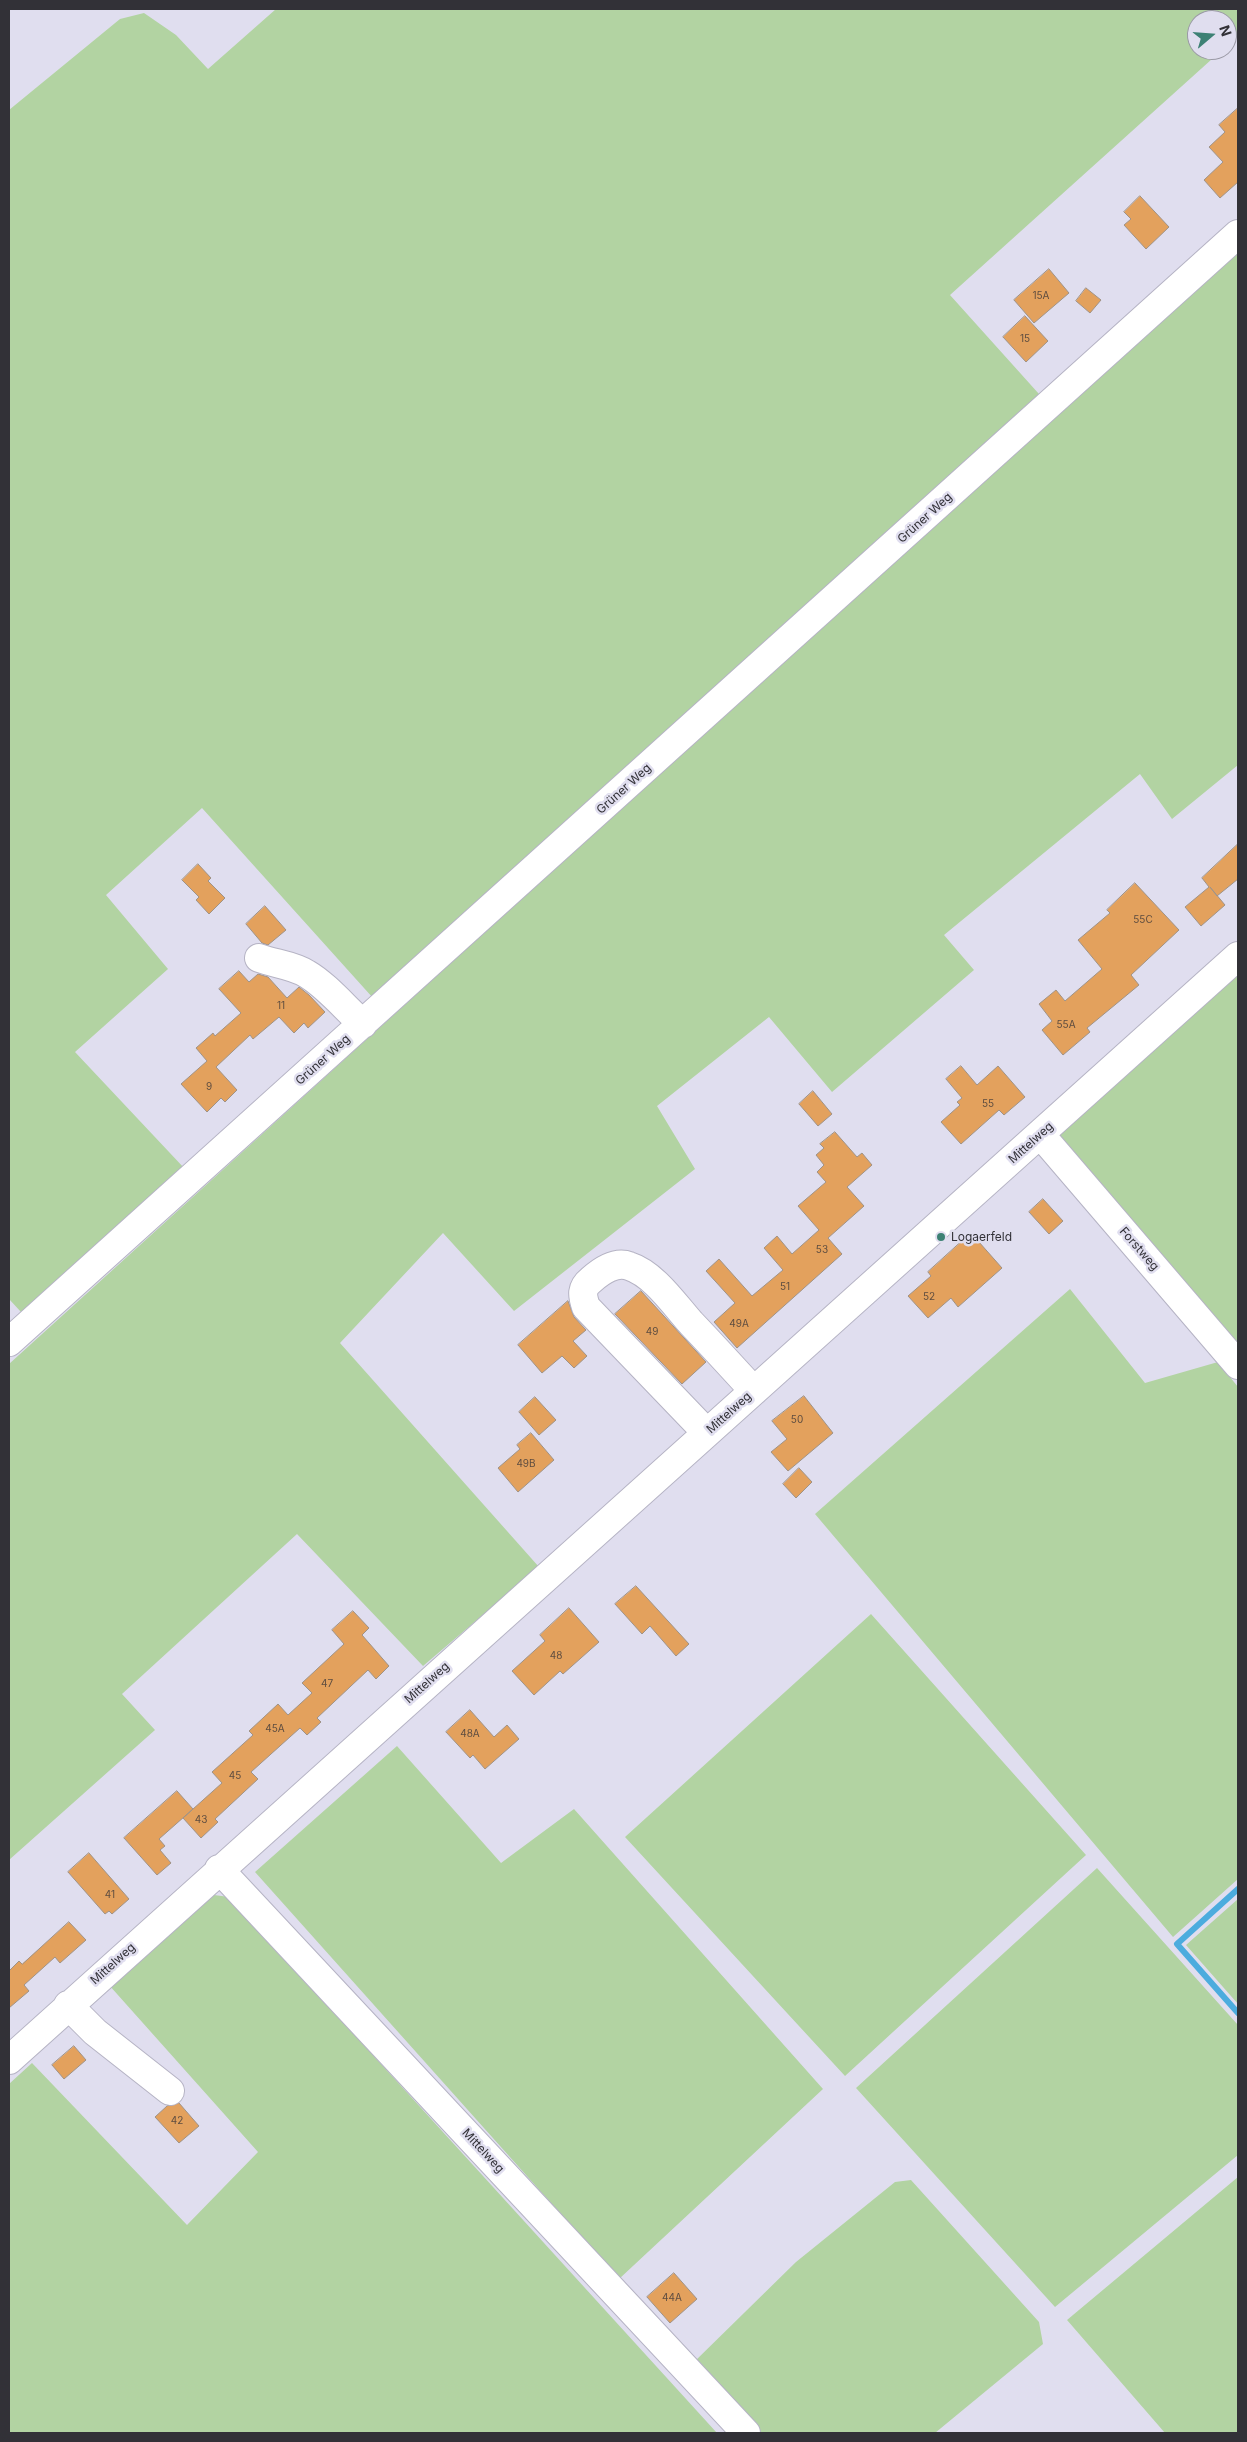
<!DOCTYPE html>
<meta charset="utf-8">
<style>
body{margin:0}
#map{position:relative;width:1247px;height:2442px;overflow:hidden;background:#e0deef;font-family:Inter,sans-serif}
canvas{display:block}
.frame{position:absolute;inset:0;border:10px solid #323137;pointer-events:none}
.north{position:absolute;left:1187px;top:10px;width:50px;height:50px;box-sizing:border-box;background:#e0deef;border:1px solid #9a99a5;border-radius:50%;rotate:72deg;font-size:14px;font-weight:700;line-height:20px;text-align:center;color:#323137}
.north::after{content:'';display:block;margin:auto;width:18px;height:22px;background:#3d8174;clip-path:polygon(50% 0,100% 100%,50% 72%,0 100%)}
</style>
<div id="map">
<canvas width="1247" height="2442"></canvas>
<div class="frame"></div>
<div class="north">N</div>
</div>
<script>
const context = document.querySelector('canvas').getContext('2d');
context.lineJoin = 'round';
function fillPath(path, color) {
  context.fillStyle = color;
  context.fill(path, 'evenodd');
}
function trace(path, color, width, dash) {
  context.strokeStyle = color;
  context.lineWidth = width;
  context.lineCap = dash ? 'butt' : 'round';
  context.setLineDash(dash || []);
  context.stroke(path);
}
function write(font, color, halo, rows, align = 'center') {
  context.font = font + ' Inter,sans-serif';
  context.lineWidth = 5;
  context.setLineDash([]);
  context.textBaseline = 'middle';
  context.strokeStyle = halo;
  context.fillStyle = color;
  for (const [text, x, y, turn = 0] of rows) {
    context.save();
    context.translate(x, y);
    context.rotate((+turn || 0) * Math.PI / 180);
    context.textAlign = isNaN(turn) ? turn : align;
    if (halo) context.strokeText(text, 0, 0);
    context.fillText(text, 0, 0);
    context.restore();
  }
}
fillPath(new Path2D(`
 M276,9h962v26l-11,11v-26h-30v30h25l-272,245 89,99 -666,604 -171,-190 -96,87 62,74 -93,83 110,117 -164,143 -12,-13v-1189l111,-91 24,-6 32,22 32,34z
 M1238,248v517l-66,54 -32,-45 -196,161 30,35 -142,122 -63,-75 -112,89 38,63 -181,142 -71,-78 -103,110 199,224 -116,99 -126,-132 -175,160 33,36 -146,130v-496z
 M1238,970v377l-183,-215z
 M1070,1289l75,94 73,-21 20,25v492l-65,58 -358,-423z
 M871,1614l215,241 -241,221 -220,-239z
 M397,1746l104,117 73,-54 249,280 -204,190 -364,-407z
 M1097,1868l141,157v130l-183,152 -199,-219z
 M214,1895l15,2 488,536h-708v-349l23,-21 155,162 71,-73 -149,-167z
 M1238,1899v105l-52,-59z
 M1238,2177v256h-73l-98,-113z
 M911,2180l128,142 4,22 -108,89h-180l-62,-70 103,-101 99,-80z`), '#b2d3a2');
trace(new Path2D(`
 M1238,1889l-61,55 61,69`), '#4cacde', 6);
const building = new Path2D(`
 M1238,108v74l-18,16 -16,-18 19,-18 -14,-15 16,-15 -6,-7z
 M1140,196l29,31 -23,22 -22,-24 7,-6 -7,-7z
 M1049,269l20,24 -35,30 -20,-23z
 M1086,288l15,12 -11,13 -14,-12z
 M1025,316l23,25 -22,21 -23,-25z
 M1238,844v35l-21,17 -7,-9 15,18 -24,21 -16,-19 24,-20 -7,-9z
 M198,864l13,14 -3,3 17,17 -16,16 -13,-14 3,-3 -17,-17z
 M1135,883l44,47 -48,45 8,10 -52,43 3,4 -27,23 -21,-25 10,-9 -13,-17 17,-14 9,11 37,-32 -24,-29 32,-27 -3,-3z
 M265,906l21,24 -18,15 -6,-2 -16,-19z
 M239,971l10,11 9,-8 10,3 19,21 12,-11 10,8 16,17 -17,16 -4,-5 -10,10 -15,-16 -26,22 -3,-4 -34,32 21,23 -12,12 -4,-4 -14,14 -26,-28 26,-23 -11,-13 17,-15 2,3 26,-23 -22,-24z
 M961,1066l16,19 21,-19 27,31 -21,18 -5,-5 -38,34 -20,-22 19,-17 -3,-3 5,-4 -16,-19z
 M813,1091l19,23 -14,12 -19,-22z
 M835,1132l22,25 5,-4 10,12 -25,22 17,19 -36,32 14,16 -105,94 -23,-26 21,-19 -29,-32 13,-12 33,37 31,-26 -19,-22 13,-12 15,18 27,-24 -21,-24 28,-24 -9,-10 7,-7 -8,-10 8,-7 -4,-4z
 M1043,1199l20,22 -14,13 -20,-22z
 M971,1233l31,35 -44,39 -7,-9 -23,20 -20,-22 23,-20 -3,-4z
 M641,1291l65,71 -24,22 -67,-70z
 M568,1301l6,16 12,13 -13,11 14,15 -13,12 -12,-12 -20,17 -24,-28z
 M804,1396l29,37 -45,38 -17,-19 16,-13 -15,-18z
 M535,1397l21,23 -17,15 -20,-23z
 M531,1433l23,27 -36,32 -20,-24 22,-19 -3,-4z
 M799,1468l13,14 -16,16 -13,-14z
 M636,1586l53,58 -13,12 -26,-30 -8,8 -27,-30z
 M569,1608l30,34 -36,32 -3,-3 -26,24 -22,-24 33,-30 -5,-6z
 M353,1611l16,17 -7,7 27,31 -13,13 -8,-9 -51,48 4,4 -14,13 -7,-7 -49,44 7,7 -43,40 3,3 -17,16 -18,-20 39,-35 -10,-11 41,-37 -4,-4 29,-27 10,11 24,-22 -10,-10 42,-39 -12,-14z
 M470,1710l24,27 13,-12 12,14 -34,30 -12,-14 -3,3 -24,-26z
 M177,1791l16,18 -34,30 6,7 -5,4 11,13 -14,12 -33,-37z
 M89,1853l40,46 -17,15 -3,-3 -4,3 -37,-42z
 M69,1922l17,18 -26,23 -5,-6 -31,28 5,6 -20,17v-40l1,2 9,-9 3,3z
 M74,2046l12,14 -22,19 -12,-14z
 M179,2103l20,23 -20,17 -24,-26 12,-11z
 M674,2273l23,26 -27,24 -23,-26z`);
fillPath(building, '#e3a15d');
trace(building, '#9f9286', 1);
const minor = new Path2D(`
 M259,958c16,6 34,7 48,16 19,11 39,35 56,50
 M1040,1134l198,231
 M9,1342l1229,-1108
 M707,1433l-121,-126c-4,-12 -5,-19 5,-27 10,-9 25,-19 38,-14 25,8 45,38 62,57 21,22 42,45 63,68
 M219,1869l527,564
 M68,2005l27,27 75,59
 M9,2060l1229,-1104`);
trace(minor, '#b5b3c4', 30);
trace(minor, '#fff', 28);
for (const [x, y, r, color] of [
 [941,1237,5,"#3d8174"]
]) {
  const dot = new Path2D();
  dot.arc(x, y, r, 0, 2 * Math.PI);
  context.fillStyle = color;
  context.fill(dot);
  trace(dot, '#e0deef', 2);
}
write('10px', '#5e4d40', null, [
 ["15A",1041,296],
 ["15",1025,339],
 ["55C",1143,920],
 ["11",281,1006],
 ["55A",1066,1025],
 ["9",209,1087],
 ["55",988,1104],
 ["53",822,1250],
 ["51",785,1287],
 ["52",929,1297],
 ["49A",739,1324],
 ["49",652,1332],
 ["50",797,1420],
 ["49B",526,1464],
 ["48",556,1656],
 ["47",327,1684],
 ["45A",275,1729],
 ["48A",470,1734],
 ["45",235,1776],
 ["43",201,1820],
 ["41",110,1895],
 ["42",177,2121],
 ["44A",672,2298]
]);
write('12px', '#323137', '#e0deef', [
 ["Grüner Weg",925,518,-42],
 ["Grüner Weg",624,789,-42],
 ["Grüner Weg",323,1060,-42],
 ["Mittelweg",1031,1143,-42],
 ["Forstweg",1139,1249,49],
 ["Mittelweg",729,1413,-42],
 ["Mittelweg",427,1683,-42],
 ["Mittelweg",113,1964,-42],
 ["Mittelweg",483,2151,47]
]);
write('12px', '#323137', '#e0deef', [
 ["Logaerfeld",951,1237]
], 'left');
</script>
